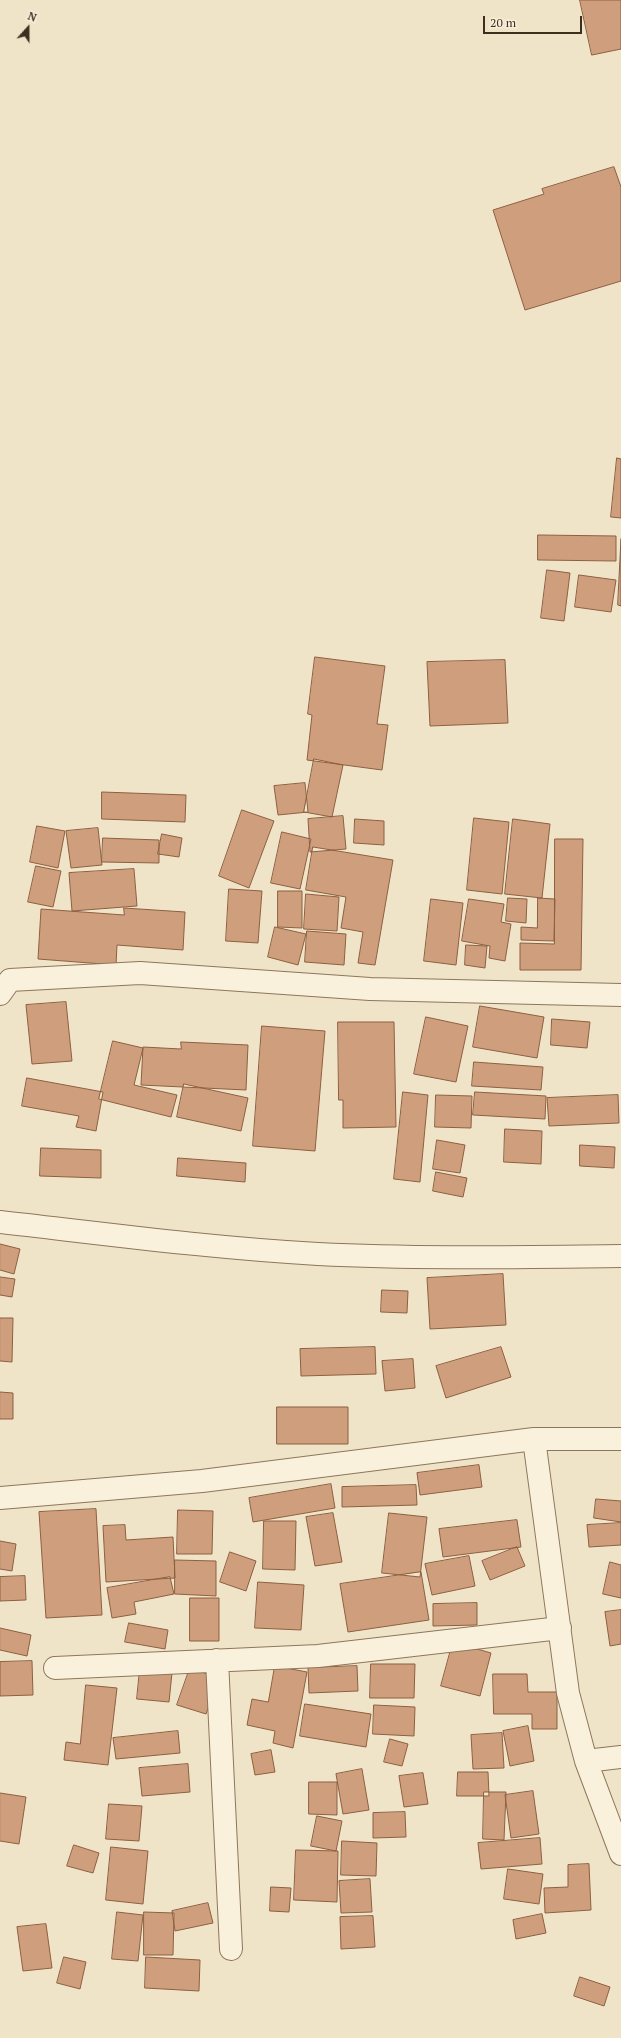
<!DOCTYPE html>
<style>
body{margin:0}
#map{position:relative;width:621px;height:2038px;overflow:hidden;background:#f0e4c8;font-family:"PT Serif",serif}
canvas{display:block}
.north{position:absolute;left:8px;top:8px;width:40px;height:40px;-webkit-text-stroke:3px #f7eed8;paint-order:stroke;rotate:21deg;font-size:11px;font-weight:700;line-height:16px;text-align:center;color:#3d2e20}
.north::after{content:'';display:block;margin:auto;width:14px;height:18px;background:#3d2e20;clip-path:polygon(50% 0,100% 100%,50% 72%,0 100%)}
.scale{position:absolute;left:483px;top:16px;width:99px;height:18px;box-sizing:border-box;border:2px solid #3d2e20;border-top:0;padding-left:5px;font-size:12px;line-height:14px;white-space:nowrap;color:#3d2e20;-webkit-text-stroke:3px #f7eed8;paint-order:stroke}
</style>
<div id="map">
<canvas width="621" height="2038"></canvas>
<div class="north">N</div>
<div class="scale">20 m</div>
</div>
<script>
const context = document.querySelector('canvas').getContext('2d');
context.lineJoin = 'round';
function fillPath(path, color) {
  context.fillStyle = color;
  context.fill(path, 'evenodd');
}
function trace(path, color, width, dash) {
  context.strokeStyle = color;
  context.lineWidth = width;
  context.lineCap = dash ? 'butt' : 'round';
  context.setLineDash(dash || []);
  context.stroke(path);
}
const building = new Path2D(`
 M580,0h41v49l-29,6z
 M614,167l7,20v94l-96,29 -32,-100 51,-16 -2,-5z
 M617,458l4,1v59l-10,-1z
 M538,535l78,1v25l-78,-1z
 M621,539v67l-3,-1z
 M547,570l23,3 -6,48 -23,-3z
 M579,575l37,5 -5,32 -36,-5z
 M315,657l70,9 -8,58 11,1 -6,45 -75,-10 5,-45 -4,-1z
 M505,660l3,63 -78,3 -3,-64z
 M314,759l29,6 -11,52 -28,-5z
 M305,783l3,29 -30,3 -4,-29z
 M102,792l84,3 -1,27 -83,-3z
 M242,810l32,11 -25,67 -30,-12z
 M343,816l3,33 -36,3 -2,-33z
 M474,818l35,4 -7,72 -35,-4z
 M355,819l29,2v24l-30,-2z
 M513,819l37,5 -8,74 -37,-4z
 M37,826l28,5 -7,37 -28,-6z
 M98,828l4,37 -31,3 -5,-37z
 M282,832l29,7 -11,50 -29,-6z
 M162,834l20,4 -3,19 -21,-3z
 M103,838l56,2v23l-57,-1z
 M555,839h28l-2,131h-61v-27l34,1z
 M313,847l80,13 -18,105 -17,-2 5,-31 -22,-4 5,-31 -40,-7z
 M36,866l25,5 -8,36 -25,-5z
 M134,869l3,37 -65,5 -3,-38z
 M229,889l33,2 -4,52 -32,-2z
 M278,891h24v37l-24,-1z
 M306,894l33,3 -2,34 -33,-2z
 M508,898l19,1 -1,24 -20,-2z
 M538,898l17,1 -1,42 -33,-1v-13l16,1z
 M431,899l32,4 -7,62 -32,-4z
 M469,899l35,5 -3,18 10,2 -6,37 -16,-3 1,-12 -28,-5z
 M124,908l61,4 -2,38 -66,-5 -1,20 -78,-6 3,-50 83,6z
 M275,927l31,7 -8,31 -30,-8z
 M307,931l39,3 -2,31 -39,-3z
 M466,945l21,1 -2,22 -20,-3z
 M66,1002l6,59 -40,3 -6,-59z
 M480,1006l64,11 -7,41 -64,-11z
 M426,1017l42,9 -12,56 -42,-8z
 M552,1019l38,3 -3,26 -36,-3z
 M338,1022h56l2,105 -53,1v-28h-4z
 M262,1026l63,5 -10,120 -62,-5z
 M113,1041l30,7 -9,37 43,10 -6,22 -72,-18z
 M181,1042l67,3 -2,45 -105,-5 2,-38 38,2z
 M474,1062l69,5 -2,23 -69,-4z
 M27,1078l76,14 -7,39 -20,-4 3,-11 -57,-10z
 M184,1084l64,14 -7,33 -64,-14z
 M403,1092l25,3 -8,87 -26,-3z
 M475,1092l71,4 -1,23 -72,-4z
 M436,1095l36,1 -1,32 -36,-1z
 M618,1095l1,28 -70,3 -2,-28z
 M505,1129l37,2 -1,33 -37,-2z
 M437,1140l28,5 -5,28 -27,-4z
 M580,1145l35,2 -1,21 -34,-2z
 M41,1148l60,2v28l-61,-2z
 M178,1158l68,5 -1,19 -68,-6z
 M436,1172l31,6 -4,19 -30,-6z
 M0,1244l20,5 -6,25 -14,-4z
 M503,1274l3,51 -76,4 -3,-51z
 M0,1277l15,2 -3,18 -12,-2z
 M382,1290l26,1 -1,22 -26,-1z
 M0,1318h13l-1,44 -12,-1z
 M375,1347l1,27 -75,2 -1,-27z
 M501,1347l10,30 -65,21 -10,-32z
 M413,1359l2,29 -30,3 -3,-30z
 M0,1392l13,1v26h-13z
 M277,1407h71v37h-71z
 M479,1465l3,22 -62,8 -3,-22z
 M331,1484l4,24 -82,14 -4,-24z
 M416,1485l1,20 -75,2v-20z
 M596,1499l25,2v21l-27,-4z
 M96,1509l6,106 -56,3 -7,-106z
 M178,1510l35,1 -1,43h-35z
 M333,1513l9,49 -27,4 -9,-49z
 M389,1513l38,4 -7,60 -38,-4z
 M517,1520l4,27 -78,10 -4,-28z
 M264,1521h32l-1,49 -32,-1z
 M621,1523v22l-32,2 -2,-22z
 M125,1525l1,15 47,-3 2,41 -69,4 -3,-56z
 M0,1541l16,3 -4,27 -12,-2z
 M517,1547l8,19 -35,14 -8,-19z
 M230,1552l26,9 -10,30 -26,-9z
 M469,1556l6,30 -43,9 -7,-31z
 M175,1560l41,1v35l-41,-2z
 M610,1562l11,3v33l-18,-4z
 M421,1572l8,48 -81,12 -8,-48z
 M25,1576l1,24 -26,1v-24z
 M170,1577l4,17 -40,8 2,12 -24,4 -5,-30z
 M258,1582l46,3 -3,45 -46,-2z
 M190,1598h29v43h-29z
 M477,1603v22l-44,1v-22z
 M621,1610v34l-11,2 -5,-34z
 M129,1623l39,7 -3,19 -40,-7z
 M0,1628l31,7 -4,21 -27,-6z
 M453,1642l38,11 -11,43 -39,-10z
 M32,1661l1,34 -33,1v-34z
 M371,1664h44l-1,34h-44z
 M275,1666l32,6 -14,76 -20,-5 2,-12 -28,-6 5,-26 16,3z
 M357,1666l1,25 -49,2 -1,-25z
 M190,1668l29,10 -13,36 -29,-9z
 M140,1669l32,4 -3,29 -32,-3z
 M493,1674h34l1,18h29v37h-25v-15h-38z
 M86,1685l31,3 -9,77 -44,-5 2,-18 14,2z
 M305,1704l66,10 -5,33 -66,-11z
 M374,1705l41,2 -1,29 -41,-2z
 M528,1726l6,35 -24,5 -7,-35z
 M178,1731l2,22 -64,6 -3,-21z
 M502,1733l2,35 -31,1 -2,-34z
 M390,1739l18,5 -6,22 -18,-4z
 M271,1750l4,22 -20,3 -4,-21z
 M188,1764l2,28 -48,4 -3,-28z
 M362,1769l7,41 -26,4 -7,-40z
 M458,1772h30l1,24h-32z
 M423,1773l5,31 -24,3 -5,-31z
 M309,1782h28v33l-28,-1z
 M533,1791l6,43 -28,4 -6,-43z
 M484,1792h22l-2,48 -21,-1z
 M0,1793l26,4 -7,47 -19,-3z
 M109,1804l33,2 -3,35 -33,-2z
 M405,1812l1,25 -33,1v-25z
 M317,1816l25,5 -6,30 -25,-5z
 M540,1838l2,26 -61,5 -3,-26z
 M342,1841l35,2 -1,33 -35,-1z
 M74,1845l25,8 -6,20 -26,-7z
 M111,1847l37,4 -5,53 -37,-4z
 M296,1850l42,1 -1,51 -43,-2z
 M589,1864l2,46 -46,3 -1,-25 24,-1v-22z
 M508,1869l35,5 -4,30 -35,-5z
 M370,1879l2,33 -31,1 -2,-32z
 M271,1887l20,1 -2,24 -19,-1z
 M208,1903l5,20 -38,8 -3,-20z
 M117,1912l26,3 -5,46 -26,-2z
 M144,1912l30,1 -1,42h-29z
 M542,1914l4,19 -30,6 -3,-19z
 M373,1916l2,31 -34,2 -1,-32z
 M46,1924l6,44 -29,3 -6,-44z
 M64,1957l22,5 -6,27 -23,-6z
 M146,1957l54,3 -1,31 -54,-3z
 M580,1977l30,10 -6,19 -30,-10z`);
fillPath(building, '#cf9f7d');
trace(building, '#8d5f41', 1);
const street = new Path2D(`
 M0,994l10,-14 130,-7 230,16 251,6
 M0,1222c106,12 211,26 318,32 101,5 202,3 303,2
 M534,1439l34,254 18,68 35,93
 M0,1498l202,-17 332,-42h87
 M217,1660l14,289
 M55,1668l263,-12 242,-28
 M586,1761l35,-4`);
trace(street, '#8d765c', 24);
trace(street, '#faf1dc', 22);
</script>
